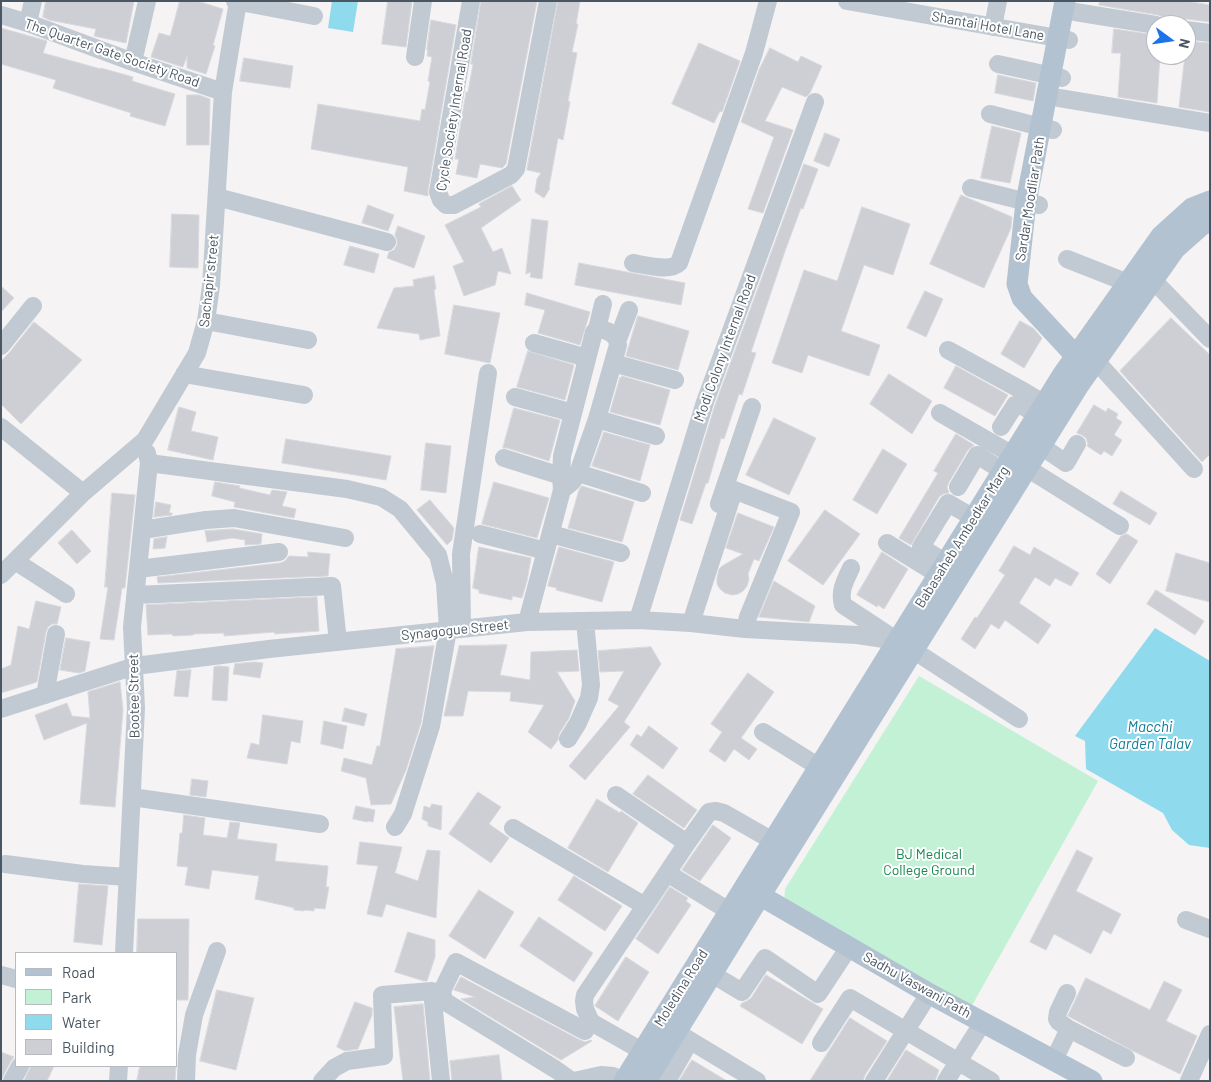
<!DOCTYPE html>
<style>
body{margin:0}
#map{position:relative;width:1211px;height:1082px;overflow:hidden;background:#f5f3f3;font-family:Barlow,sans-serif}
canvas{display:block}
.frame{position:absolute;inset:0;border:2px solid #4a5661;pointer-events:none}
.legend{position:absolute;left:15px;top:952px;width:162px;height:115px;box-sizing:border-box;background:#fff;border:1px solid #b7bbc0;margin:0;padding:6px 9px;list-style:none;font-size:15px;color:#4a5661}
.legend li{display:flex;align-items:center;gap:10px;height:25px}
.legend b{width:25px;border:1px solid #b7bbc0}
.north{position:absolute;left:1146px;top:15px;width:50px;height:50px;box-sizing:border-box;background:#fff;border:1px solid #b7bbc0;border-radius:50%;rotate:104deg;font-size:14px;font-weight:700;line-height:20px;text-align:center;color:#4a5661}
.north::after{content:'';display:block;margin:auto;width:18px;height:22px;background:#1a73e8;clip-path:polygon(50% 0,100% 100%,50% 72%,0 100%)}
</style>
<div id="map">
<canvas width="1211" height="1082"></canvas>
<div class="frame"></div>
<ul class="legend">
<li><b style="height:6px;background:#b3c2d1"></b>Road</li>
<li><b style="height:14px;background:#c3f1d5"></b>Park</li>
<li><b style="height:14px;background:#90daee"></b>Water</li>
<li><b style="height:14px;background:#cdcfd5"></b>Building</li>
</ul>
<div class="north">N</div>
</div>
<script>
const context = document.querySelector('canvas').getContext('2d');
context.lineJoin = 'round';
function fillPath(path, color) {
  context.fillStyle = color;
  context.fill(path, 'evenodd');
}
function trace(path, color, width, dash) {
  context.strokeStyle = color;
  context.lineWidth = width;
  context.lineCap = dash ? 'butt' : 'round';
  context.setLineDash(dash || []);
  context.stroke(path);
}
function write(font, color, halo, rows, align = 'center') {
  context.font = font + ' Barlow,sans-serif';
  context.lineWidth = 4;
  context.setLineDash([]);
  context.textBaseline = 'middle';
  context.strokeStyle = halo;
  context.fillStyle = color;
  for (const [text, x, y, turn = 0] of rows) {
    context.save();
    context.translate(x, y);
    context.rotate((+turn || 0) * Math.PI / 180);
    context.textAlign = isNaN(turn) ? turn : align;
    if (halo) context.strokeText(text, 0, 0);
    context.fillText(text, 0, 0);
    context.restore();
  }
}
fillPath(new Path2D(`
 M919,676l179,105 -128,228 -186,-106 1,-14z`), '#c3f1d5');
fillPath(new Path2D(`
 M332,1h26l-5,31 -25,-4z
 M1155,628l55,33v187l-21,-3 -17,-15 -9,-17 -77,-44 -1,-28 -10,-5z`), '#90daee');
const building = new Path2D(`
 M46,1h88l-8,42 -32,-7 2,-7 -47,-9 -6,-3z
 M180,1h17l26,8 -10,36 2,1 -9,28 -19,-6v-12l-4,11 -32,-10 8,-24 11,3z
 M388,1h24l-6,46 -24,-3z
 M481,1h56l-31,163 -4,4 -22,-4 -3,14 -21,-4 3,-15h-4l11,-67h2l5,-28h-2z
 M558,1h22l-4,23h2l-6,28 5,1 -9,48 2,1 -7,38 -5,-2 -9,49 1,1 -6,10 -9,-6 2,-13 4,-6 -14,-3z
 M1100,1h86l24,4v17l-23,-3 -6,1 -4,4 -11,-2 -3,-5 -5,-2 -59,-10z
 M431,20l25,5 -28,165v6l-24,-5 4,-24 -97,-18 7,-45 102,17 2,-12 3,1 5,-28 -2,-1 4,-24 -5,-1 1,-6h-1z
 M1,28l46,13 -4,12 58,16v-1l32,9 -1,4 43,13 -10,32 -35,-10 1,-3 -78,-25 3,-8 -55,-16z
 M1114,29l42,6v20h4l-3,48 -39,-6 3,-44h-9z
 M1186,41l24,2v69l-31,-5 6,-52h1z
 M699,43l41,18 -18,51 -2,-1 -6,12 -42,-19z
 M770,48l28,14 3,-6 21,10 -12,27 -4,4 -24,-10 -17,34 28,9 -30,83 -15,-4 26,-72 -33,-15 18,-52z
 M244,58l49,8 -3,22 -50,-7z
 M998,75l38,8 -3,18 -38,-8z
 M187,95h12l11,4 -1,46h-22z
 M992,126l29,7 -11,50 -29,-5z
 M825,133l15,6 -11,28 -15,-6z
 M804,164l14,5 -15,40 -2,-1 -16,43 -34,101 5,1 -14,42 -3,-1 -15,45 -3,-1 -13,45h-2l-14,41 -12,-4 35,-115z
 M512,186l9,14 -40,28 12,24 9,-4 9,26 -13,-3 -3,14 -31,11 -11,-30 11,-4 -19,-37 36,-18 -2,-3z
 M961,195l51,22 -1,11 -27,60 -54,-24z
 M368,205l26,10 -6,16 -26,-8z
 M862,207l48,17 -17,51 -29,-10 -23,66 39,14 -11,31 -61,-21 -6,18 -30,-10 32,-93 33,11z
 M172,214l27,1 -1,53 -28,-1z
 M532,219l16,2 -6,58 -12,-2 1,-5 -5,2z
 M398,226l27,10 -11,32 -27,-10 2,-6 5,-2 3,-5v-5l-2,-5z
 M350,246l29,8 -5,19 -30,-8z
 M579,263l106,20 -4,22 -106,-20z
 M434,276l2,13 -2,1 6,46 -20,4 -1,-6 -42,-6 17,-40 20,-2 -1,-6z
 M1,286l13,12 -13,14z
 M925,291l18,8 -17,38 -19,-9z
 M527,293l63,19 -10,33 -42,-12 7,-23 -20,-5z
 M454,305l46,8 -10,50 -45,-9z
 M638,316l51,15 -11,39 -52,-14z
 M1171,318l39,37v99l-8,8 -82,-91z
 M1020,321l13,7 9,10 -18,30 -23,-14z
 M34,322l48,38 -61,64 -20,-20v-43l8,-8z
 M528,351l46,14 -9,35 -48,-13z
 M956,366l52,29 -13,21 -51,-28z
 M889,374l43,27 -20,33 -42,-30z
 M622,376l48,14 -10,35 -50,-13 10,-35 1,1z
 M1094,405l12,7 2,-4 10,6 -2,4 6,4 -8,13 8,5 -10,16 -8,-5 -3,4 -14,-9 1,-2 -2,-6 -4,-3 -5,-2z
 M179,407l17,5 -5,19 27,6 -5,23 -45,-10z
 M514,408l46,12 -11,41 -42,-13h-4z
 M774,418l42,20 -27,57 -43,-20z
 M604,432l46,13 -10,36 -48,-15z
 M956,434l18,11 -6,5 -19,32 -2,5 2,6 -6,1 -4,3 -28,48 -12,-7 39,-65 -4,-2z
 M286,439l105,17 -5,24 -104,-17z
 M426,443l25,3 -5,47 -25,-3z
 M883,449l24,15 -30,50 -24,-14z
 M215,482l25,4 -1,2 31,7 2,-5 15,2 -5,14 14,3 -2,9 -60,-11 1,-5 -23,-6z
 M494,482l55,16 -12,40 -55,-14z
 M582,486l52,16 -12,40 -54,-14 11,-38z
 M1121,491l36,22 -7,12 -37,-21z
 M112,493l23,2 -10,93h-3l-8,52 -14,-1 8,-52h-3z
 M430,500l24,28 -2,12 -5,5 -30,-35z
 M156,502l15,3 -2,8h3v2l-18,2z
 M825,510l35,24 -37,51 -35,-24z
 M738,513l36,14 -15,34 -5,-2 -6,15 1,5 -2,7 -4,5 -5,3 -6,1 -7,-2 -5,-4 -3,-5v-6l2,-9 3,-3 21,-12 -17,-6z
 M233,529l29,5 -1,10 -16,1v-5l-13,-2 -25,4 -2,-11z
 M72,530l19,21 -14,13 -19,-21z
 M1127,534l11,7 -28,43 -14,-10 25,-38z
 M167,537l-2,11 -12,1 1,-10z
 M1014,546l16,9 4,-8 45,26 -8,13 -16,-8 -5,8 -15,-9 -16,26 32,22 -13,19 -33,-24 -6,9 -8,-5 -16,25 -14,-10 14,-22 2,1 28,-43 -6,-4z
 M479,547l52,11 -4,23 -5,17 -10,-2v4l-33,-7v-3l-6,-2z
 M559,547l55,15 -12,40 -46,-12 1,-2 -9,-2z
 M308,552l22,2 -2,22 -170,7 -1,-6 123,-14 5,-2 4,-5 19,1z
 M882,552l26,17 -24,40 -6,-4 -1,2 -20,-12z
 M1176,553l34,10v39l-44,-11z
 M774,581l41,25 -6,16 -50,-5z
 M1156,590l48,31 -9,14 -48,-31z
 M317,597l2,34 -44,3 -1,-2 -50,4v-3l-31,1v1l-20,1 -1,-2 -24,1 -2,-30z
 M36,601l25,6 -4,17h-5l-4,3 -2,5 -9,50 -36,11v-24l10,-4 7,-39 11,3z
 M66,638l24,4 -5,29 -6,2 -19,-3z
 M507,645l-7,30 30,5 1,-28 46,-2 2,21 -22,1 18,29 -6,17 -10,16 -1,6 -7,9 -23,-17 16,-27 -34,-4 1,-9 -43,-1 -5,25h-19l15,-70z
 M434,646l-13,77 -15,47 -15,34 -20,1 -5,-27 -25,-7 3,-13 28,7 5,-19h3l16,-97z
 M651,647l10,17 -37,58 6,5 -45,53 -16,-14 50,-60 -11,-6 16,-29 -24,1 -2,-21z
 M255,662l8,1 -3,15 -27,-4 2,-10z
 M219,666l10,1 -2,34 -15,-1 2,-33z
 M191,670l-3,27 -14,-1 3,-25z
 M748,673l26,19 -33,46 16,11 -8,11 -15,-11 -9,13 -16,-11 13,-19 -11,-8z
 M120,682l3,28 -8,97 -35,-3 7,-81 -43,17 -9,-25 32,-12 5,13 18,2 -2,-26z
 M345,708l22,6 -3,12 -22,-5z
 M263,715l40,6 -3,22 -9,-2 -4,23 -40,-6 4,-15 8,2z
 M324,721l23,5 -4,23 -22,-5z
 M649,726l29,22 -15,21 -33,-24 7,-11 4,3z
 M648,775l49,35 -13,18 -51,-34z
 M192,779l16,2 -2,16 -16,-2z
 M478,792l23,15 -12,17 20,14 -18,25 -42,-29z
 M597,799l23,14 1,-2 17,12 -30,49 -40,-24z
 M432,804l10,2 -1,24 -13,-4v-4l-6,-3 2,-13 6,2z
 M356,806l19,4 -2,12 -5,-1 -1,1 -14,-3z
 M184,815l21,3 -2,17 24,3 3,-16 10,1 -3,16 40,5 -2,17 53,5 -2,21h3l-4,22 -11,-1v3l-9,-1 -1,1 -10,-1v-2l-12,-3 -27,-6 4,-23 -47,-6 -3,19 -24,-4 3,-18 -11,-1 3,-33h2z
 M713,825l18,13 -31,43 -18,-11z
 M360,842l42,5 -7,26 23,8 9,-31 13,1 -4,67 -50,-14 -4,13 -15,-3 11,-48 -21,-2z
 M1077,850l16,8 -17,33 45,23 -10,20 -8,-4 -12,24 -37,-20 -8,16 -16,-8z
 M574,876l48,30 -17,25 -47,-31z
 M79,884l29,2 -6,59 -28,-3z
 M670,887l18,11 -2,3 5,4 -33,49 -22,-15z
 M479,890l35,22 -29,47 -36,-23z
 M539,917l54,36 -19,29 -54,-36z
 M138,919h51l-1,81h-12v-47h-39z
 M408,932l27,8v17l-8,24h-3l-29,-9z
 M626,957l23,15 -31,49 -23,-15z
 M766,975l57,34 -21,35 -62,-38 2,-3 5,-2 4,-3z
 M461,977l119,63 5,2 6,-2 1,1 -31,19 -100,-61 14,-2 -21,-7z
 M1086,978l64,32 14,-29 18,9 -16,31 31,15 -17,38 -47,-23 -65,-35z
 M217,990l37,8 -18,72 -36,-9z
 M355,1002l17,6v7l-14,34 -13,2 -8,-4z
 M423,1004l7,77h-27l-9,-74z
 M850,1018l37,23 -22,34 -2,6h-53z
 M906,1050l33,20 -4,11h-48z
 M1,1052l13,5 -3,4 -8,15 -2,5z
 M499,1055l3,26h-50l-2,-20z
 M692,1060l35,21h-48z
 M31,1066h23l-7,15h-23z
 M140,1066h36l-1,15h-38z`);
fillPath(building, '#cdcfd5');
trace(building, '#d7d9de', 1);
trace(new Path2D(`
 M235,1l79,15
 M471,1l-33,191 3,8 5,5h8l57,-30 5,-6 32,-168
 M847,1l222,39
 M1075,12l81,13
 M1,15l27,8 105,39 90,30
 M28,23l5,-22
 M993,27l5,-26
 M1186,30l24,3
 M415,57l8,-56
 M133,62l14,-61
 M998,64l64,14
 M1059,98l151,25
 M990,114l63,16
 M971,188l68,17
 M217,197l170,45
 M1067,259l61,24
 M633,263c12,2 37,9 46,0l75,-210 14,-52
 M1153,280l57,59
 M206,321l102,19
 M597,329l6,-25
 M618,339l11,-29
 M534,343l53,15
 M1,346l32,-40
 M948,350l75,41 22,13
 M1096,361l98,108
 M613,363l62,17
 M184,374l120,21
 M515,397l58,16
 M940,413l73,42
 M597,419l59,17
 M1,427l82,66
 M1001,427l14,-22 7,1 16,9
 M1041,446l25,17 11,-19
 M504,458l57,18
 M149,463l198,26 34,8 19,12 38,46 7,28 3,47 -17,96 -28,88 -8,13
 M1027,468l93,58
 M578,473l64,20
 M958,487l19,-32 26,16
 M719,504l33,-97
 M142,530l64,-10 28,-2 111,20
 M480,534l66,17
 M551,534l70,19
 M887,543l52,32
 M15,561l51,33
 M946,563l-25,-16 27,-44 26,15
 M851,568c-6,13 -12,23 -8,37l50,33
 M138,569l141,-17
 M1,575l82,-82 62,-53 52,-87 9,-32 5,-35 12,-194 15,-91
 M136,595l196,-9 6,56
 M638,620l67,-218 110,-300
 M527,622l35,-132 -1,-14 1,-20 32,-124 3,-3c10,0 21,6 21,16l-21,74 -19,54 -6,9 -10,8
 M691,623l43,-133 57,22 -43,105 -3,12
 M462,629l-1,-75 27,-181
 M45,695l11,-61
 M1,709l134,-43 134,-17 258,-27 111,-2 53,3 54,6 112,6 41,6 15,9 106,69
 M763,732l56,35
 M568,739l10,-16 11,-25 2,-13 -6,-64
 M132,797l188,27
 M513,828l132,78 42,-63 -71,-48
 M687,843l22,-31 7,-1 8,2 49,28
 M5,864l78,10 45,3
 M667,873l62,38
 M1186,920l24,9
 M124,953l12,-245 -4,-81 17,-164 -2,-10
 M712,974l30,18 23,-34 53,36 31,-47
 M1,975l15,4
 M1067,993l-9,19 -1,7 2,3 10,7 57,29
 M676,1032l81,49
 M821,1043l29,-45 141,83
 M642,1051l-51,-29 -6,-13 -1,-8 1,-6 60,-89
 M1054,1060l15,-31
 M12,1081l8,-15
 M118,1081l1,-15
 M186,1081l1,-26 7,-40 23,-64
 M322,1081l12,-13 13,-7 37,-5 -2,-61 50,-4 9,90
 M572,1081l-17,-12 -111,-68 -2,-10 14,-29 129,69
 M574,1081l27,-6 12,1 8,5
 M667,1081l23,-40
 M874,1081l51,-81 5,-6
 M946,1081l37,-59
 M1189,1081l21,-47`), '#c1cad2', 18);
trace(new Path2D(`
 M1065,1l-39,201 -9,82 5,14 64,69
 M749,889l181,105 162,87
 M624,1081l439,-707 98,-138 31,-28 18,-7
 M646,1081l109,-177 324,-519 96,-136 27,-24 8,-3`), '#b3c2d1', 21);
write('14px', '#4a5661', '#fff', [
 ["Shantai Hotel Lane",988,26,10],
 ["The Quarter Gate Society Road",112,53,19],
 ["Cycle Society Internal Road",454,110,-81],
 ["Sardar Moodliar Path",1030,199,-81],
 ["Sachapir street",209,281,-84],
 ["Modi Colony Internal Road",725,348,-70],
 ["Babasaheb Ambedkar Marg",962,537,-58],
 ["Synagogue Street",455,630,-6],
 ["Bootee Street",134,696,-91],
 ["Sadhu Vaswani Path",917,985,29],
 ["Moledina Road",681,988,-58]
]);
write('14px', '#17864f', '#fff', [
 ["BJ Medical",929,854],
 ["College Ground",929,870]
]);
write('italic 15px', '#0c7c9b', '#fff', [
 ["Macchi",1150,727],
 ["Garden Talav",1150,744]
]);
</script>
